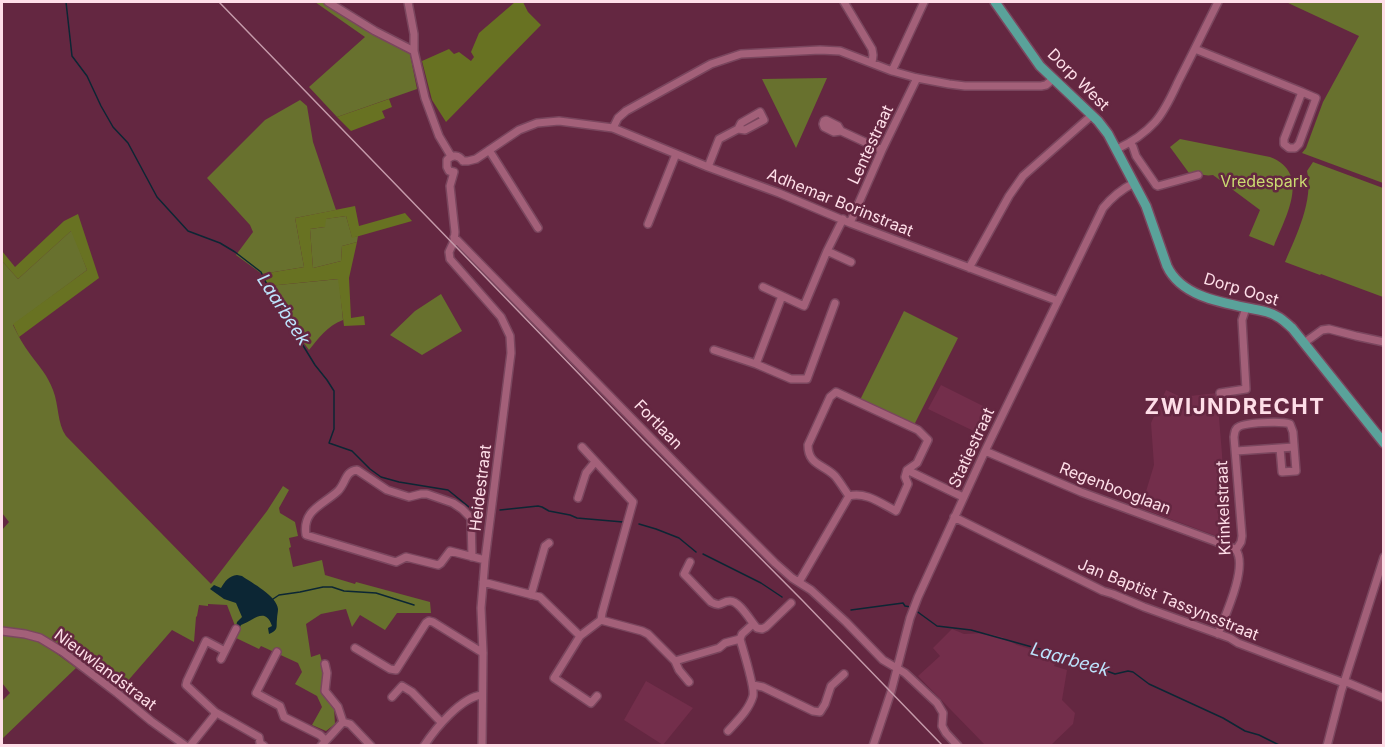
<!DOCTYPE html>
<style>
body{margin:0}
#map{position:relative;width:1385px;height:747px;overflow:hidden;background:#642741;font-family:Inter,sans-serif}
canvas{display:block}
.frame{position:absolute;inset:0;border:3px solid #fedee8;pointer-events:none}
</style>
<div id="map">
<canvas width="1385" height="747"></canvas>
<div class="frame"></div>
</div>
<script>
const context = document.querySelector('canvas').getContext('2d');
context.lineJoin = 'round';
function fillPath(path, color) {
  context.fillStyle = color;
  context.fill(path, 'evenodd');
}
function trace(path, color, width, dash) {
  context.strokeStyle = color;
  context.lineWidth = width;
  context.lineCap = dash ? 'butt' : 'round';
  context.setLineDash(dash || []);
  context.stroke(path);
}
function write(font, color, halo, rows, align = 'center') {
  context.font = font + ' Inter,sans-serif';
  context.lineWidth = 5;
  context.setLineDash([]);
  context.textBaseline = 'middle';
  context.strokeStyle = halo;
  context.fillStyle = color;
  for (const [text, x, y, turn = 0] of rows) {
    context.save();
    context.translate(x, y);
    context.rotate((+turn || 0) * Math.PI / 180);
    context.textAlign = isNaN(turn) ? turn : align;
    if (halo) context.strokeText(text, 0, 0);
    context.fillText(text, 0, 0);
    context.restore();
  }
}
fillPath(new Path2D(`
 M941,385l54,27 -11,24 -56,-27z
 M1166,390l15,7 36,-4 5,61 3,78 -6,5 -78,-29 13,-43 -3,-42z
 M952,629l12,5 20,-1 18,4 15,8 40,12 -3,9 13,4 -5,30 13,13 -2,11 -22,21h-66l-67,-69 22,-20 -7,-8z
 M646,681l47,27 -30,37 -39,-25z`), '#732e4b');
fillPath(new Path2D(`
 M315,2h8l47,30 40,22 7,35 -80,28 -28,-30 56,-50z
 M1286,2h97v181l-81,-30 4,-5 17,-46 36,-66z
 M827,78l-31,70 -34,-69z
 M300,100l7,6 6,36 23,68 -41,8 9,49 -42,7 -26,-19 17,-23 -3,-7 -43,-47 58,-58z
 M1180,139l90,18c42,16 15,61 4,89l-25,-10 11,-26 -47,-35c-10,2 -14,-3 -24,-2l-19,-26z
 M1313,162l70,26v109l-62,-23 -1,1 -35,-13c11,-26 29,-62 22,-91z
 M346,216l6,21 6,-1 -1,6 -15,4 -1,15 -28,7 -3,-39 15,-2v-8z
 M72,230l15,40 -74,55c5,10 10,20 17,29 9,12 18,22 23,36 6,15 4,33 13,46l145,148 56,-73 16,-25 6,4 -10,18 1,5 15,9 3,14 -9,2 2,9 -2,1 4,19 29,-7 3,15 30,9 1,-2 74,20 1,11h-34l-12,17 -25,-15 -8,12 -6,-18 -25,5 -15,10 5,33 9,-3 5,20 -2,16 2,7 9,11 1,16 -9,7 -14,-6 10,-18 -5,-11 -22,-12 7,-12 -4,-9 -37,-17 -2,3 -25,-12 3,-6 -10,-26 -19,-1v2l-9,-1 -2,11 -1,1 -2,25 -22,-12 -53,61 -63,-48 -18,-9 -4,5 15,9 27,20 -74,71v-38l8,-8 -8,-10v-153l7,-8 -7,-9v-252l16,18z
 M339,279l4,41c-16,6 -24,18 -34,30l-19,-26 -22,-38z
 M441,294l21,37 -40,24 -32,-20 25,-24z
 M904,311l54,27 -45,89 -53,-27z`), '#68712e');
fillPath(new Path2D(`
 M515,2h8l5,10 13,13 -95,97 -14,-22 -10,-39 27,-12 5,5 5,-2 12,9 3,-4 -3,-5 8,-19z
 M389,99l3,8 -10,4 3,7 -34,13 -14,-14z
 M355,206l4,20 46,-13 7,8 -60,17 -6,-22 -20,3 -1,8 -15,2 3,39 28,-7 1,-15 15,-4 -8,36 2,40 13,-2 1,9 -21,1 -6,-47 -70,7 -6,-12 42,-7 -9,-49z
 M78,214l21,64 -80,59 -6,-13 74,-54 -16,-39 -53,48 -16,-18v-10l13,16 49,-46z`), '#687222');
fillPath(new Path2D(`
 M237,575l5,1c10,7 35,20 36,33 0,3 -1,7 -1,10 -1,8 2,11 -8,15l-1,-6 4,-2c-7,-20 -19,-5 -31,-1l-1,2h-4l1,-5 5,-5 -6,-14 -12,-4 -14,-10 4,-4 7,3c4,-7 8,-12 16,-13z`), '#0c2634');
trace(new Path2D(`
 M66,2l6,54 15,20 14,30 12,21 15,16 29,54 31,34 32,12 15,9 26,20 11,23 43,70 12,15 7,11v38l-5,14 23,8 18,18 11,8 18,5 49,8 21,17 14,5
 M500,510l38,-4 4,1 7,4 21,4 7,3 46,4
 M639,524l17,5 23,9 17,14
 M703,554l58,29 21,14
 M273,599l6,-4 21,-3 23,-5h9l12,4 32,2 38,12
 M851,610l52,-7 2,3 6,1
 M915,610l22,16 34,4 97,27 47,17 13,-3 5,1 16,12 74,34 22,13 14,4 22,11`), '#0c2634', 1.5);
const minor = new Path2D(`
 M328,2l47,29 39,20
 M408,2l6,32v17l11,47 14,38 12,20
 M844,2l28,47 1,6 -1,8
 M1195,49l107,43 14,6 -17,46 -4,4h-6l-5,-4v-5l18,-47
 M892,71l32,-69
 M613,128l5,-10 8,-7 85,-47 30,-10 79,-4 20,1 52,20 25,7 32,6 16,2h76l5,-1 7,-6
 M841,131l-7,1 -10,-5 -1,-3 1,-3 2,-1 12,6 3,5 41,19
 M1130,142l3,5 3,9 20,29 2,1 40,-11
 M1117,149c13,-6 28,-16 38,-27 10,-11 17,-27 23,-40 14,-27 27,-54 40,-80
 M489,150l49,78
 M463,161h5l8,-2 43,-29 18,-7 22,-2 54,7 95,39 71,26 71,30 208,78
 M708,167l11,-28 19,-10 7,1 19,-10 -4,-8 -19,11 -3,6
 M454,172l-4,14 5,46 -1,9 -5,11 1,7 51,58 9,19 1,17 -26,207 -4,48 2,45 -1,93
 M454,172l-5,-1 -2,-4v-7c5,-6 12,-5 16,1
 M850,223l32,-73 35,-72
 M648,224l28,-70
 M454,237l243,248 78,78 17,15 19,12 35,32 37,38 22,13 32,30 6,10 -1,13 4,7 12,13
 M827,251l24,11
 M969,268l40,-72 14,-20 68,-60
 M763,287l41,19 23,-55 16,-32
 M1304,343l18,-13 7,-1 27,7 28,6
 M714,350l42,14 35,15h16l28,-76
 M756,364l26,-68
 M1220,393l26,-4 -4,-69 4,-12
 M582,447l51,55 -31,111 -1,7
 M985,451l96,41 147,54 8,4
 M1236,451l58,-4
 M849,496c-5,-7 -9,-14 -14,-20 -12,-12 -27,-11 -27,-31l22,-48 6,-5 82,38 10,10 -11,23 -10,7 56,27
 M849,496c16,-5 33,8 47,15l12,-27 -3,-7 2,-7
 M578,498l8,-25 9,-11
 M954,517l149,74 10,3 31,13 86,31 8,5 106,40
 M1236,550l5,-8 1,-6 -8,-99c1,-4 0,-6 3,-9 6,-6 45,-7 53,-4l3,8 3,39 -14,1 -2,-24
 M472,557l-1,-39 -9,-9 -9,-6 -26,-9h-6l-12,3 -22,-7 -30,-20c-12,1 -11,13 -19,21 -15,14 -36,19 -32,44l90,27 10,-5 32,8 3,-2 9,-12 35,9
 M690,562l-6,12 27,28c11,6 10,-1 19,-1 10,0 21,21 27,27l5,1 4,-2 25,-24
 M483,582l57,15 40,39 21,-16 41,11 6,3 27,27 44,-13 6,-5 15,-4c3,11 15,48 13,57 -4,14 -16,25 -25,35
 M799,582l50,-86
 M531,595l14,-49 4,-3
 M2,631l23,3 15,4 23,14 54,41 34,28 35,25
 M1218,634c7,-18 30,-67 18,-84
 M580,636l-26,42 37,25 6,-7
 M740,639l2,-5 11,-10
 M355,648l35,21 6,1 30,-47 3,-2 4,1 50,31
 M277,652l-21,41 24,13 4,11 36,18 5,5
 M221,659l4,-8
 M675,661l4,9 10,12
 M325,664l2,9 -2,18 13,16 5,15 7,2 21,22
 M1344,681l40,17
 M753,685l10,2 50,24 7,1 5,-8 6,-18 13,-12
 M392,697l10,-11 10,6 29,30
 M215,712l44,25 1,6 4,3
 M190,746l24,-30 1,-4 -29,-27 1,-4 19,-40 19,10 11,-22
 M321,746l22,-24
 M424,746c11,-17 37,-49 58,-51
 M873,746l18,-54 19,-74 8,-21 67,-146 118,-243c9,-11 19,-19 31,-25
 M1327,746l14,-54 43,-135`);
const major = new Path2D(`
 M995,2l45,64 58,55 10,13 38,72 21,60c16,35 67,38 100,46 11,3 17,9 25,16l92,115`);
trace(minor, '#7a465e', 10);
trace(major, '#7a465e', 12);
trace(minor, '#a36079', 7);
trace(major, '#5aa29a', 9);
trace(new Path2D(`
 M219,2l424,438 158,159 142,147`), '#c59aaa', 1.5);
write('16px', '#fedee8', '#642741', [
 ["Dorp West",1078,80,45],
 ["Lentestraat",871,145,-65],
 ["Adhemar Borinstraat",840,203,22],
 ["Dorp Oost",1241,290,17],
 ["Fortlaan",658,425,46],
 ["Statiestraat",972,448,-65],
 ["Heidestraat",481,488,-83],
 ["Regenbooglaan",1115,489,21],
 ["Krinkelstraat",1224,508,-92],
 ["Jan Baptist Tassynsstraat",1168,600,22],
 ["Nieuwlandstraat",105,670,37]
]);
write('16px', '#cbdb71', '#642741', [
 ["Vredespark",1264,182]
]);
write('italic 18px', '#bde4fd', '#642741', [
 ["Laarbeek",283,310,57],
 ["Laarbeek",1070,660,16]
]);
context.letterSpacing = '1.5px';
write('bold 22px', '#fedee8', '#642741', [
 ["ZWIJNDRECHT",1235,407]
]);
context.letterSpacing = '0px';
</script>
